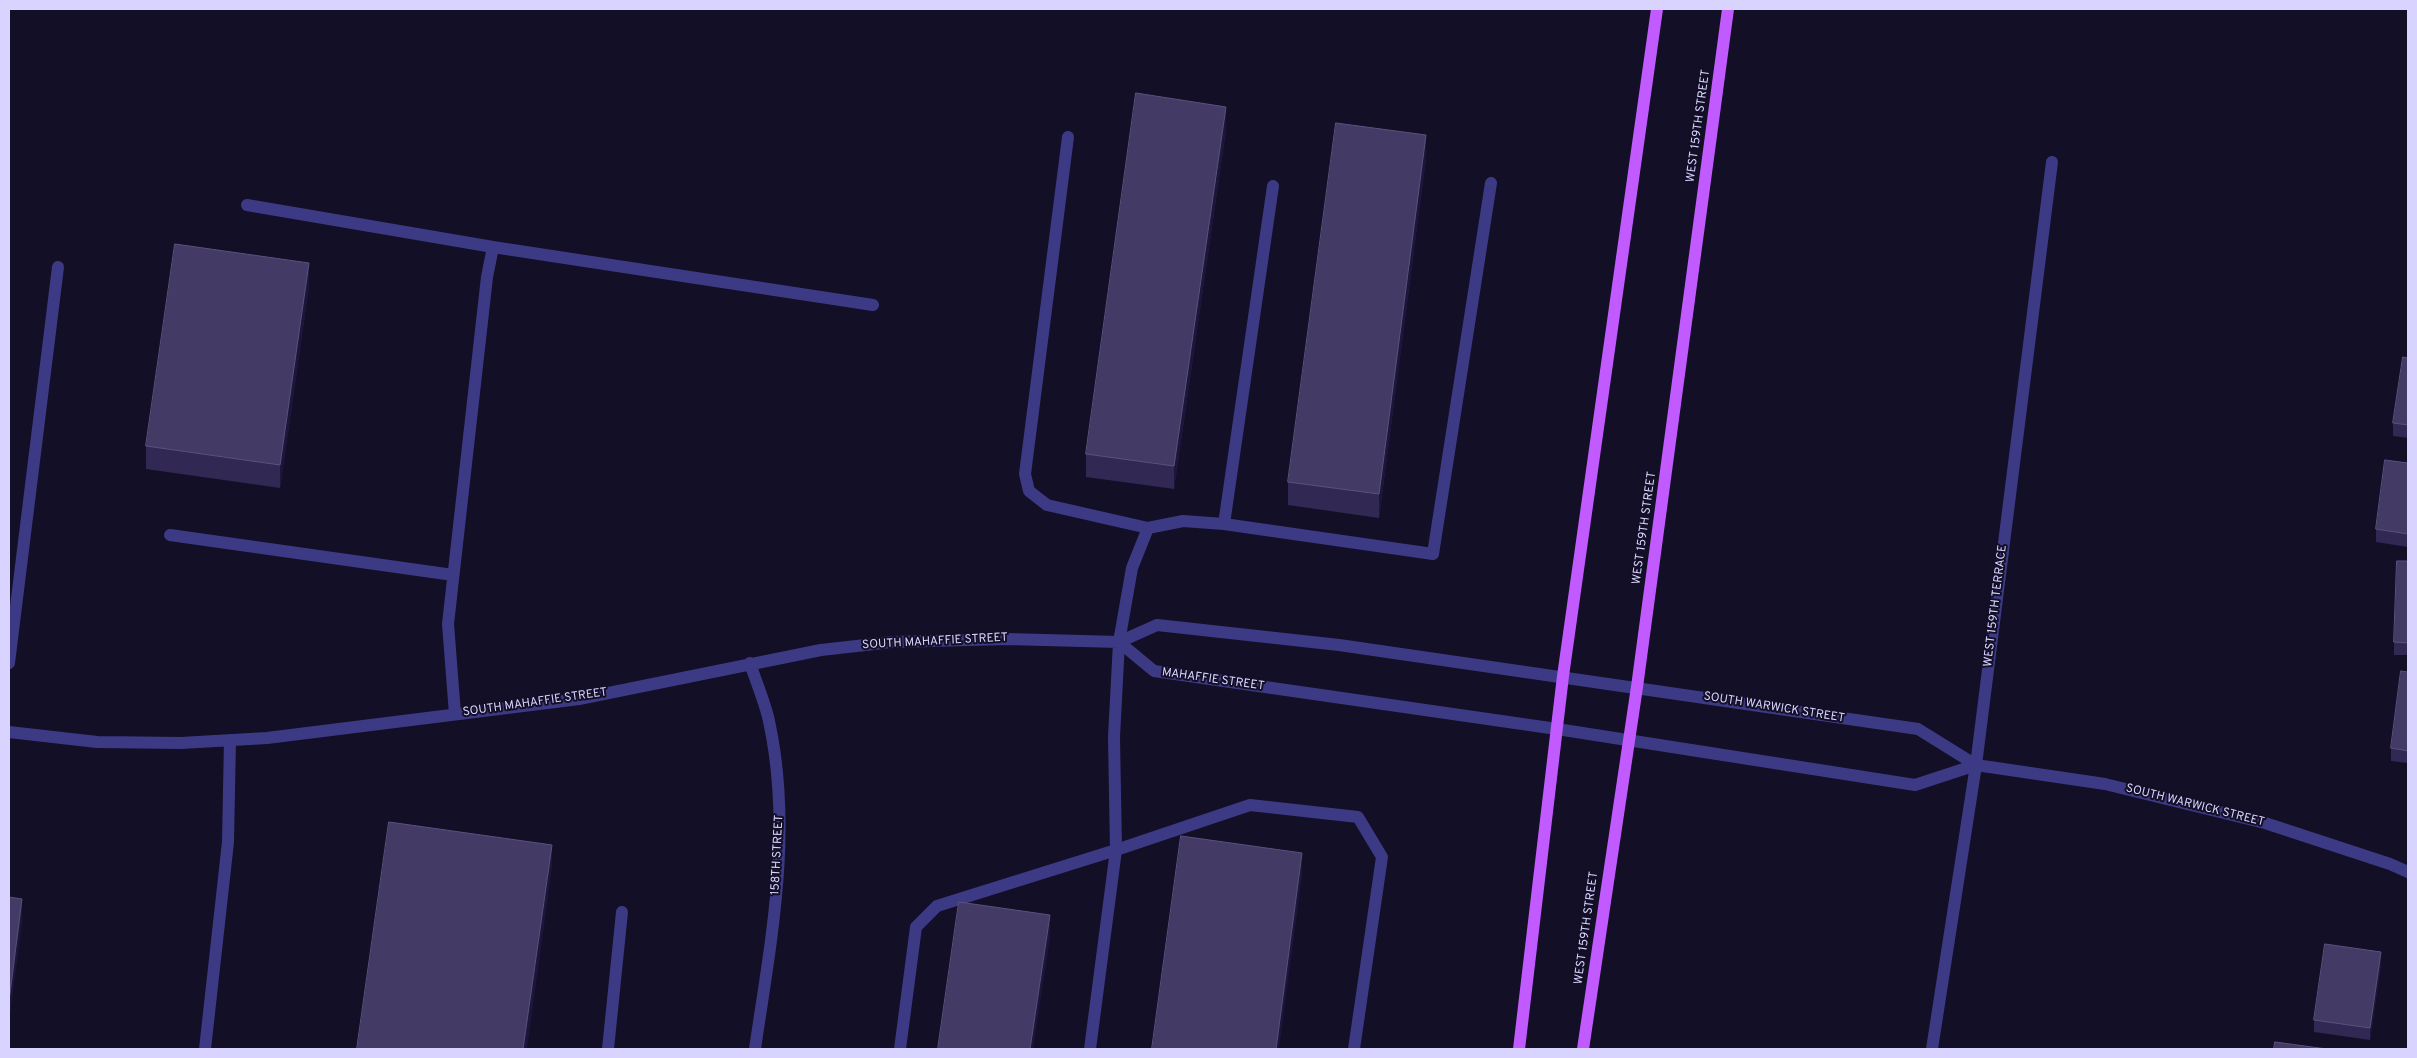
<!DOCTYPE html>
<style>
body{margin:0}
#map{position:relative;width:2417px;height:1058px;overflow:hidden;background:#130f26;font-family:Overpass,sans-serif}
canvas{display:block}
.frame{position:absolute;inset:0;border:10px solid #d9d4ff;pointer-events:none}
</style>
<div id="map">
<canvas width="2417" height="1058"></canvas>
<div class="frame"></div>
</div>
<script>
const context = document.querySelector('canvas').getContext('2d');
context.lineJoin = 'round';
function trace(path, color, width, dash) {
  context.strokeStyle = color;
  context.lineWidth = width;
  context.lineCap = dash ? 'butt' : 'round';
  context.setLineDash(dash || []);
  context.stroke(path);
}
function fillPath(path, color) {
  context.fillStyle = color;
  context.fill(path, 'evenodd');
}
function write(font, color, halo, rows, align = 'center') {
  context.font = font + ' Overpass,sans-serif';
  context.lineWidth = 4;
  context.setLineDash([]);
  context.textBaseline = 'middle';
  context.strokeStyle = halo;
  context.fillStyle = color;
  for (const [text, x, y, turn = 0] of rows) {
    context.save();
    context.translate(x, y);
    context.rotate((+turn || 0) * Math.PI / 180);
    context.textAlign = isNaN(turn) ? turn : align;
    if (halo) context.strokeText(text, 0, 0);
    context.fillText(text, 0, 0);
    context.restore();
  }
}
trace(new Path2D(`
 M1068,137l-43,337 4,17 18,14 101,23
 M247,205l246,42
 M1224,524l49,-338
 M170,535l283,40
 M1119,642l35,29 403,58 358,56 61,-20
 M9,663l49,-396
 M750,663c6,19 15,39 19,58 24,111 2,218 -14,328
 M455,714l-7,-90 39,-347 6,-30 380,58
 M9,732l88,10 84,1 86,-5 312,-39 242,-49 71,-8 115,-3 112,3 38,-17 182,20 579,84 58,36 129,19 160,39 125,41 18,8
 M205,1049l23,-207 2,-102
 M608,1049l14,-137
 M900,1049l16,-122 21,-21 179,-56 134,-45 108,12 24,40 -28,192
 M1090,1049l26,-199 -2,-113 5,-95 13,-74 16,-40 35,-7 41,3 209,30 58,-371
 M1932,1049l44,-284 76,-603`), '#3d3a85', 12);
trace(new Path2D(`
 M1519,1049l44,-373 94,-667
 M1583,1049l54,-362 91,-678`), '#c25bff', 12);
fillPath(new Path2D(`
 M1226,130l-52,359 -88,-12v-23z
 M1426,158l-47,360 -91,-13v-23z
 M309,286l-29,202 -134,-19v-23z
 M2408,358v80l-15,-2v-13z
 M2408,463v84l-32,-5v-13z
 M2408,561v94h-14v-13z
 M2408,672v91l-17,-2v-13z
 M2381,965l-11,75 -56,-8v-12z`), '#312854');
fillPath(new Path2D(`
 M1226,107v23l-52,359v-23z
 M1426,135v23l-47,360v-24z
 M309,263v23l-29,202v-23z
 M552,845v23l-25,181h-4z
 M1302,853v23l-23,173h-3z
 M22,899v23l-13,102v-23z
 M1050,915v23l-17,111h-3z
 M2381,952v13l-11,75v-12z`), '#1d163a');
const building = new Path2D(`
 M1136,93l90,14 -52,359 -88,-12z
 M1336,123l90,12 -47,359 -91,-12z
 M175,244l134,19 -29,202 -134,-19z
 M2403,357l5,1v67l-15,-2z
 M2385,460l23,3v71l-32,-5z
 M2397,561h11v82l-14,-1z
 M2401,671l7,1v79l-17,-3z
 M389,822l163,23 -29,204h-166z
 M1181,836l121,17 -26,196h-124z
 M9,897l13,2 -13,102z
 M959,902l91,13 -20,134h-92z
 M2325,944l56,8 -11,76 -56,-8z
 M2275,1042l52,7h-53z`);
fillPath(building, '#433a66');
trace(building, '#5a527e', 1);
write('12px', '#d9d4ff', '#130f26', [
 ["WEST 159TH STREET",1699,126,-82],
 ["WEST 159TH STREET",1645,528,-82],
 ["WEST 159TH TERRACE",1996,606,-83],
 ["SOUTH MAHAFFIE STREET",935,642,-3],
 ["MAHAFFIE STREET",1213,680,8],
 ["SOUTH MAHAFFIE STREET",535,703,-8],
 ["SOUTH WARWICK STREET",1774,708,9],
 ["SOUTH WARWICK STREET",2195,806,14],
 ["158TH STREET",778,855,-87],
 ["WEST 159TH STREET",1587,928,-82]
]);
</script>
